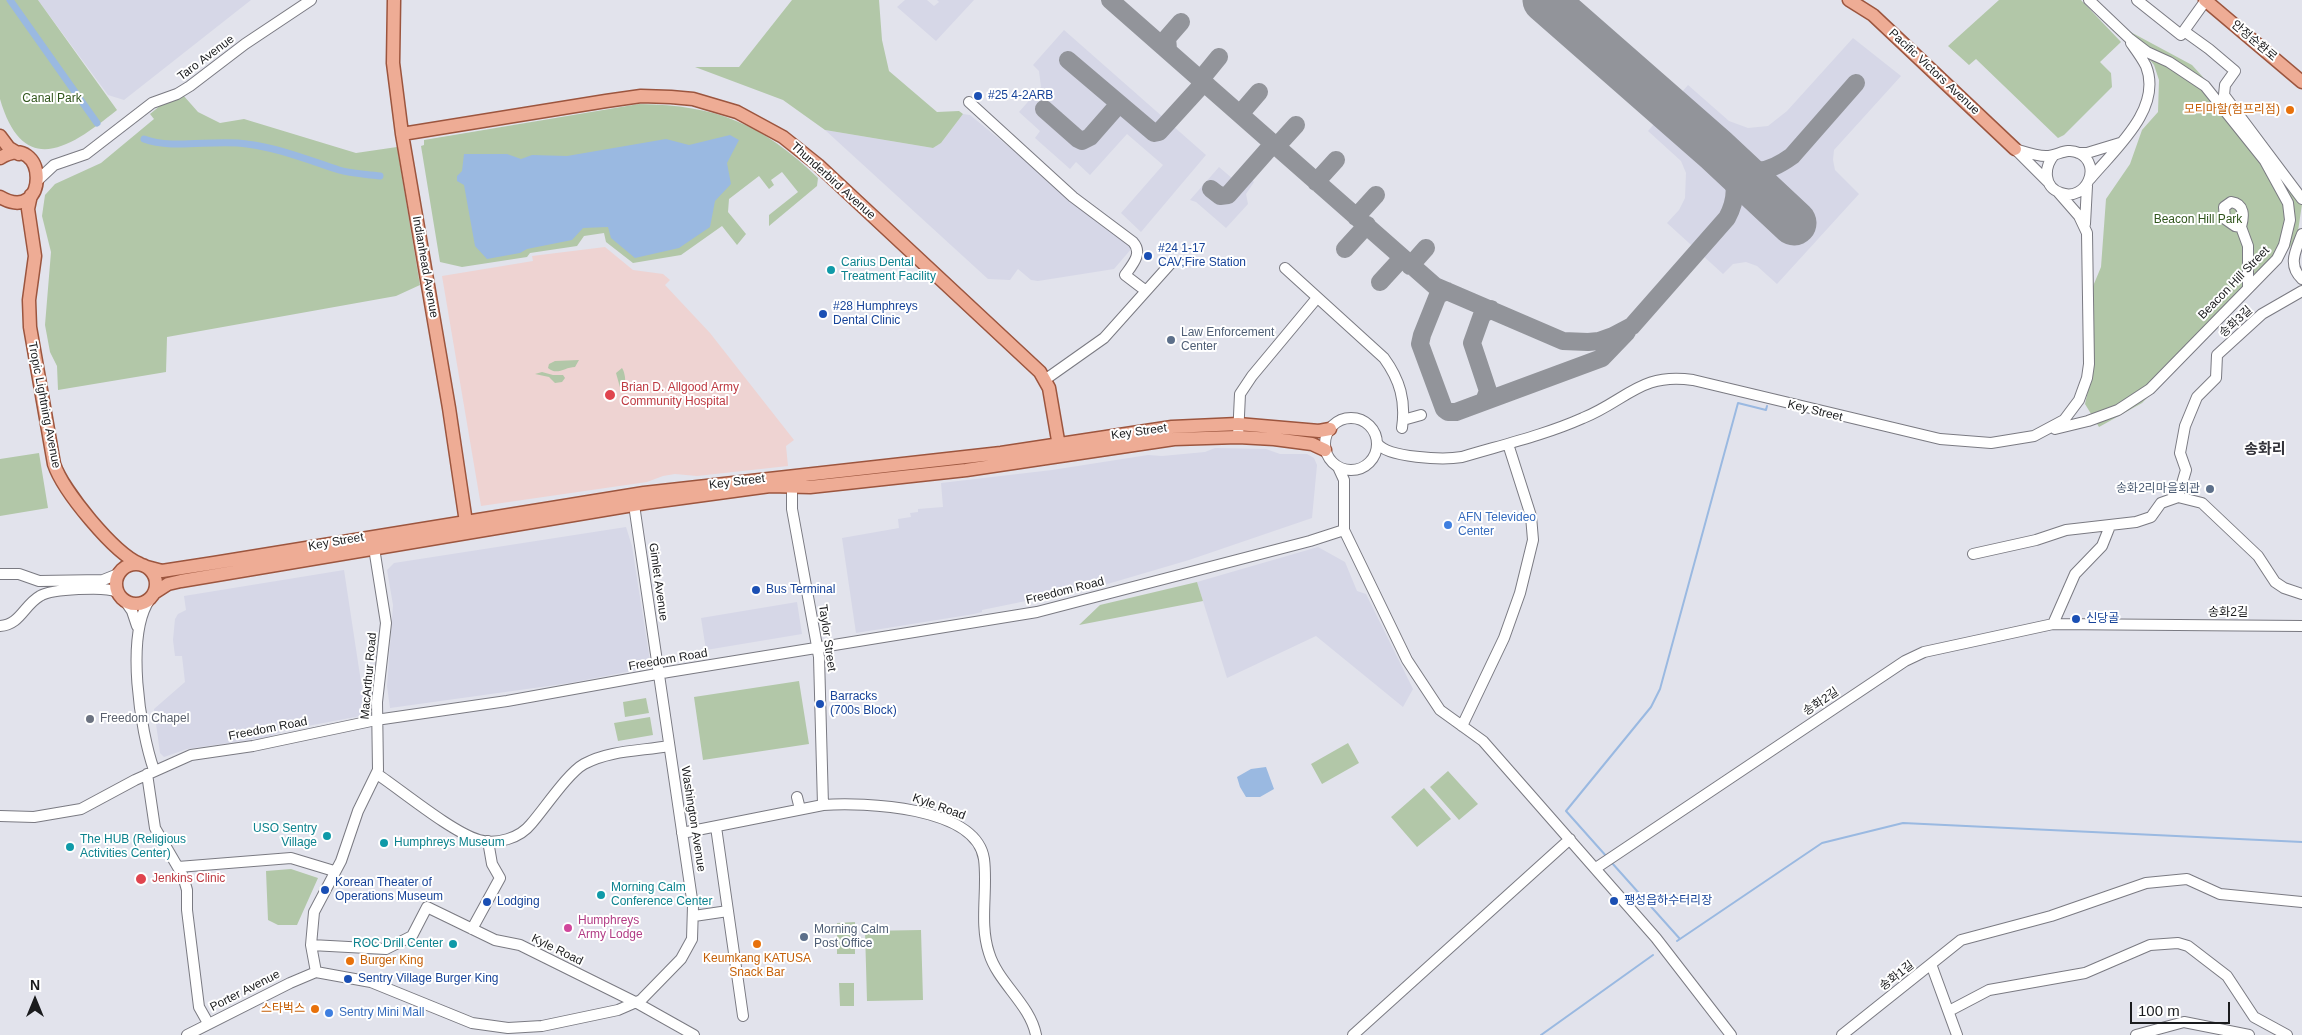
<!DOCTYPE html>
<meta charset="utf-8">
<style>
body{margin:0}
#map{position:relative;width:2302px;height:1035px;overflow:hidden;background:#e2e3ec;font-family:Helvetica,sans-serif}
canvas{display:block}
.north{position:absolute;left:10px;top:975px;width:50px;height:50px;-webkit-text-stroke:4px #fff;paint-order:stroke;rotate:0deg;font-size:14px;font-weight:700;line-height:20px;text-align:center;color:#1a1b1d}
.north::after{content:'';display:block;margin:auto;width:18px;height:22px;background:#1a1b1d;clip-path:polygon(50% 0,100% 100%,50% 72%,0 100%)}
.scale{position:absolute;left:2130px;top:1002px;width:100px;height:22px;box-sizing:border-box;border:2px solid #1a1b1d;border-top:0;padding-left:6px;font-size:15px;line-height:18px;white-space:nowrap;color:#1a1b1d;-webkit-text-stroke:4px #fff;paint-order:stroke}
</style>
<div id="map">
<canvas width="2302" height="1035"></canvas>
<div class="north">N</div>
<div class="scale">100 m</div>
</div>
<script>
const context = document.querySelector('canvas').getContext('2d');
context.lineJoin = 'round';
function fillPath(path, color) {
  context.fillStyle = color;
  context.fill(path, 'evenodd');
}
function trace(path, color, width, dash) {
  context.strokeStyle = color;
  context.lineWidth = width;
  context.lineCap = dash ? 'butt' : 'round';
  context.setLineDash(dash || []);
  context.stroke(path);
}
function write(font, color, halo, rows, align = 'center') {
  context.font = font + ' Helvetica,"Noto Sans KR",sans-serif';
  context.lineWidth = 4;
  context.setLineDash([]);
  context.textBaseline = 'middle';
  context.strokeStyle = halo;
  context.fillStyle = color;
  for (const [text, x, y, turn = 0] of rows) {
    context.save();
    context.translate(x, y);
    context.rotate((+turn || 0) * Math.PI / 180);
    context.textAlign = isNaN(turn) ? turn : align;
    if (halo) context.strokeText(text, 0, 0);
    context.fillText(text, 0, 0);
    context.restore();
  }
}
fillPath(new Path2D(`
 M38,0h213l-127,100 -16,-5z
 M905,0h22l7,6 5,-4 -2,-2h37l-38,41 -39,-34z
 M1064,30l142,125 -65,77 -20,-19 42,-48 -36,-31 -37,41 -14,-13 -6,7 -35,-31 5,-7 -21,-19 22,-25 -2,-16 -6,-6z
 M1853,38l48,38 -67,74 -1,10 2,10 24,24 -82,90 -20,-18 -11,-4 -13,2 -10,10 -56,-51 12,-13 6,-12 1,-25 -5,-12 -33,-30 40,-46 41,36 19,7 20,-2 19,-15z
 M963,114l7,1 162,133 -18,21 -76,12 -7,-1 -13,-11 -8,11 -22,-1 -163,-149 108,18 8,-5z
 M1219,167l14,12h7l5,-5 9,8 -8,12 2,10 -22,24 -30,-26 -6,-2z
 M1215,448l51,1 14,5h27l7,4 3,7 -5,53 -123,42 -85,25 -122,25v2l-8,2 -118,19 -14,-95 57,-10 -1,-9 13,-2 -1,-4 8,-1v-3l25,-2 -2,-24 111,-13 96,-15 14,1 43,-4z
 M626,527l6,19 18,115 -3,1v6l-77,15 -180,25 -3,-22 6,-81 -6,-35 7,-7z
 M1318,547l27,15 12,29 9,3 47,95 -10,18 -87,-71 -89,42 -30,-96z
 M344,570l22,145 -80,15 -17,7 -82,12 -23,8 -4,-4 -6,-44 31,-27 -3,-26h-7l-2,-16 2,-21 3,-5 8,-4 -2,-14z
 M797,602l5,32 -96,16 -5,-32z`), '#d6d7e7');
fillPath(new Path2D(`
 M605,247l28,23 30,4 7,6 -5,5 45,48 84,107 -8,6 2,20 -91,10 -22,-2 -12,2 -16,6 -166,24 -39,-230 91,-15 -1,-5z`), '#eed3d2');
fillPath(new Path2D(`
 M0,0h38l79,110c-45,36 -93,71 -117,-11 0,-7 0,-19 0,-26 0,-25 0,-49 0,-73z
 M792,0h87l3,40 7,31 48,41 22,-1 4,3 -22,29 -8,5 -108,-18 -42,-30 -88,-33h44z
 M1999,0h82l40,42 -21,20 11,11 1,14 -48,48 -6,3 -82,-79 -7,6 -21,-19z
 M2125,29l67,36 29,32 81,107 -5,34 -24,31 -131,134 -43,24 -14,-23 4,-18 2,-95 10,-24 5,-68 24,-35 12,-34 16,-18 1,-32 -5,-15z
 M183,95l15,17 22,11 24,-4 112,34 41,-6 23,138 -24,11 -229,41 -1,35 -108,18 -1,-24 -7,-14 -5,-27 6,-73 -9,-36 3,-21 10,-11 46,-21 53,-44 -4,-5 11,-9z
 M639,104c78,1 123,20 179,74l-1,8 -48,40v-11l29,-23 -16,-20 -11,8 3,5 -5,4 -10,-13 -30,23 -1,13 18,22 -9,11 -15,-19 -41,29 -48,8 -27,-21 -2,-9 -20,3 -7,10 -47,7 -3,4 -65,10 -22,-5 -19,-116 3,-1v-5z
 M579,360l-4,7c-10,0 -18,9 -27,1l1,-4 6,-3z
 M622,368c4,6 5,20 -1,23l-5,-18z
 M542,372l11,3h10l2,3 -3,4 -7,1 -6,-6 -14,-3z
 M39,453l9,55 -48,8v-57z
 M1197,582l6,19 -124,24 21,-20z
 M799,681l10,63 -106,16 -9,-63z
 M646,698l3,15 -24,4 -2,-15z
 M650,717l3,18 -35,6 -4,-18z
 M1348,743l11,20 -37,21 -11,-20z
 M1448,771l30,33 -19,16 -29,-33z
 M1424,788l27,31 -34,28 -26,-30z
 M291,869l27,9 -21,47h-19l-10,-5 -2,-49z
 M855,922v32h-18v-31z
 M921,930l2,70 -56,1 -2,-70z
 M839,983h15v23h-14z`), '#b2c7a8');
fillPath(new Path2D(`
 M730,135l9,5 -12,23 4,21 -16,17 -5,26 -31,21 -44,10 -24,-20 -3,-11 -25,1 -11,12 -45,9 -7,4 -33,6 -12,-13 -11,-61 -7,-4v-5l5,-5 2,-17h43l14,5 11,-4 35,1 99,-17 23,6z
 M1266,767l8,22 -14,8h-14l-6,-10 -3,-10 14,-8z`), '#9ab9e1');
trace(new Path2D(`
 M1607,857l-41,-46 85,-104 9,-18 78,-286 28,7 1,-4
 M1612,863l68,76
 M1677,941l145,-98 81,-20 399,19
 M1541,1035l112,-80`), '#9ab9e1', 2);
trace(new Path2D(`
 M10,0l87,123
 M144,139c28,11 71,0 103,5 32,4 61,16 92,26 13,4 28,4 41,6`), '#9ab9e1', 7);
trace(new Path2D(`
 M1110,0l325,286 128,55 25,1 11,-1 14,-5 19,-10 95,-108c14,-26 8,-46 -11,-68
 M1168,49l-1,-11 14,-16
 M1068,60l86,73 5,-1 41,-45 7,-2
 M1201,79l18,-22
 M1044,109l34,30 4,2 8,-4 29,-33
 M1240,114l19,-22
 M1276,147l20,-22
 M1725,157c25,20 42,17 67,-1l64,-73
 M1316,182l20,-22
 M1211,189l9,7 8,-1 45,-51
 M1356,217l20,-22
 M1345,249l22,-24
 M1410,266l16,-18
 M1380,282l22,-24
 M1447,291l-9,4 -16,40 -2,9 24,65 4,3h8l146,-54 25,-26
 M1484,401l4,-10 -16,-48 10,-28 9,-6`), '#92949a', 18);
trace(new Path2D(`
 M1545,0l171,150 78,73`), '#92949a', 45);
const minor = new Path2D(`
 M2137,0l44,35 25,-35
 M2184,31l25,18 26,22 -10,14 -1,10 78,104
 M969,102l104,95 60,45c10,11 0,22 -8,33l21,16
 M2015,149c10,3 21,7 31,7 12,0 20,-9 33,-3 24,12 7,49 -18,40 -18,-6 -17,-26 -7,-38
 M2016,150l32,32
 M2078,153h9l33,-10
 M2090,179c24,-29 73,-70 56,-113 -4,-8 -10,-16 -15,-23
 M38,180l16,-15 32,-11 66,-51 25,-9 13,-8 55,-42 66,-44
 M2231,202c14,2 13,14 10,25l-6,-1 -10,-7 -1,-12z
 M2085,224l2,-38
 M2241,227l7,19v42
 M2302,234c-6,16 -15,31 0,45
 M1285,268l99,90c16,22 22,43 18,70
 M1046,379l58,-41 68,-76
 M1325 444a26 26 0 1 1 52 0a26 26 0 1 1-52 0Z
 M1403,420l18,-5
 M2055,429l33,-8 30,-11 32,-21 127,-130 7,-14 6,-25 -2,-17 -23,-42 -60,-75 -36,-24 -22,-10 -17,-13 -41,-39
 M1238,437l2,-43 12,-18 65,-78
 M1377,443c10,15 67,17 85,14 40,-12 83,-22 121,-39 44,-18 58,-46 110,-38l247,59 51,4 43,-7 30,-16 15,-20 8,-22 2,-14 -2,-131 -8,-17 -21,-24
 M1338,467l6,13v50l63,130 33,50 43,31 173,197 75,97
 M792,481v28l27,148 4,148
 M2178,497l8,-27 -6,-17 5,-27 12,-29 19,-19 1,-23 45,-41 40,-23
 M1973,554l63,-14 30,-10 70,-8 15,-5 10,-14 17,-6 24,6 56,53 17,26 9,6 18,6
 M0,574h19l20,7 64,-1 15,-6
 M150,599c-25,36 -10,131 4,171
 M125,601l7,10 5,15
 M2053,624l22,-50 27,-28 8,-20
 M0,626c20,-1 24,-21 40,-30 11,-7 66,-10 77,-4
 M1462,726l42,-88 16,-45 13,-53 -2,-24 -23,-72
 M147,774l8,54 28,48 4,14v20l12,97 9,16
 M377,774c24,16 76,59 102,66 18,5 41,-2 52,-16 14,-16 37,-51 53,-60 26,-14 57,-13 85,-18
 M797,797l3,12
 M0,816l34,1 47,-8 54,-29 56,-25 62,-9 123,-26 131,-19 161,-29 369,-60 273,-71 34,-11
 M716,827l27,189
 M682,833l141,-28c40,-3 153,1 161,54 4,31 -5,64 5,94 9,30 41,51 47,82
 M178,867l113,-9 43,13
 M1596,868l309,-207 19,-9 129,-28 249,2
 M694,916l34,-5
 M472,929l28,-51 -8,-14 -4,-23
 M311,945l75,4 26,-13 15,-29 68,33 25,5 117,58 57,32
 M1931,964l30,-24 90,-24 95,-33 41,-4 33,15 82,8
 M316,972l55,10 101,41 36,5 34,-2 76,-16 23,-10 40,-41 11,-20 1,-33 -60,-408
 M316,972l-5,-27 3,-33 27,-51 17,-50 20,-41 -1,-68 9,-79 -12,-75
 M1949,1011l40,-21 96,-17 65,-28 28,-2 10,3 39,30 27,41 33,18
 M187,1035l103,-52 26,-11
 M1353,1035l217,-196
 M1842,1035l89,-71 26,71
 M2136,1035l48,-13 65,13`);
const major = new Path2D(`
 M394,0l-1,63 9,71 47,274 18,121
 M1849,0l24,15 142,134
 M2205,0l97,82
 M402,134l204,-33 35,-5 30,1 22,2 44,13 46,25 35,28 222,207 9,16 11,64
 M0,136l9,12 10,6
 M0,158c48,-29 50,68 0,39
 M31,195l-3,14 7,47 -6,44 1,27 24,137c9,27 60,89 86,100
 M116 584a20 20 0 1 1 40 0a20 20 0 1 1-40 0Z
 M147,567l15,4 52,-8 430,-70 357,-40 171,-26 66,-3 81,7 11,-2
 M154,593l14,-9 13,-3 464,-78 125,-17 40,1 156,-17 208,-31 64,-2 36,2 38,5 13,6`);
trace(minor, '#7a7a82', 12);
trace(major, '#9c553e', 15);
trace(minor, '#fff', 10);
trace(major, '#eeac95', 12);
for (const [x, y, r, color] of [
 [978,96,5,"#1a4fb4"],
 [2290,110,5,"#e8710a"],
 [1148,256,5,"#1a4fb4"],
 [831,270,5,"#0f9aa8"],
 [823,314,5,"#1a4fb4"],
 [1171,340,5,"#5c6f8a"],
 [610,395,6,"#e0444e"],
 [2210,489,5,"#5c6f8a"],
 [1448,525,5,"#3f7fe0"],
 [756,590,5,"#1a4fb4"],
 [2076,619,5,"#1a4fb4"],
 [820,704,5,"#1a4fb4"],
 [90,719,5,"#6b7280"],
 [327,836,5,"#0f9aa8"],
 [384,843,5,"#0f9aa8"],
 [70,847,5,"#0f9aa8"],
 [141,879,6,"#e0444e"],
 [325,890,5,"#1a4fb4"],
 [601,895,5,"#0f9aa8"],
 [1614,901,5,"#1a4fb4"],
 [487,902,5,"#1a4fb4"],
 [568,928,5,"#d1479c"],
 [804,937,5,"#5c6f8a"],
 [453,944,5,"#0f9aa8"],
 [757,944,5,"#e8710a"],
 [350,961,5,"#e8710a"],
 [348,979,5,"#1a4fb4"],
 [315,1009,5,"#e8710a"],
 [329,1013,5,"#3f7fe0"]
]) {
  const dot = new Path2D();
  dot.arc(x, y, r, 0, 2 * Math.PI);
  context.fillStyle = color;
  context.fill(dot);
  trace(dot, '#fff', 2);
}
write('12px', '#1a1b1d', '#fff', [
 ["안정순환로",2254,41,40],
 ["Taro Avenue",206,58,-37],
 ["Pacific Victors Avenue",1934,72,43],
 ["Thunderbird Avenue",833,181,42],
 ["Indianhead Avenue",425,267,80],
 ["Beacon Hill Street",2234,283,-46],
 ["송화3길",2236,322,-42],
 ["Tropic Lightning Avenue",44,405,79],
 ["Key Street",1815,411,14],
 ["Key Street",1139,432,-8],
 ["Key Street",737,482,-7],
 ["Key Street",336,542,-10],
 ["Gimlet Avenue",658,582,82],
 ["Freedom Road",1065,591,-14],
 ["송화2길",2228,613],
 ["Taylor Street",827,638,82],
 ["Freedom Road",668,660,-10],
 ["MacArthur Road",369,676,-85],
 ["송화2길",1821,702,-34],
 ["Freedom Road",268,729,-11],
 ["Kyle Road",939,807,20],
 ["Washington Avenue",693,819,81],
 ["Kyle Road",557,950,26],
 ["송화1길",1897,976,-38],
 ["Porter Avenue",245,991,-27]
]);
write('12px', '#164399', '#fff', [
 ["#25 4-2ARB",988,96],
 ["#24 1-17",1158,249],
 ["CAV;Fire Station",1158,263],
 ["#28 Humphreys",833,307],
 ["Dental Clinic",833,321],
 ["Bus Terminal",766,590],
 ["신당골",2086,619],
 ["Barracks",830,697],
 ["(700s Block)",830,711],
 ["Korean Theater of",335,883],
 ["Operations Museum",335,897],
 ["팽성읍하수터리장",1624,901],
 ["Lodging",497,902],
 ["Sentry Village Burger King",358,979]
], 'left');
write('12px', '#31561d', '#fff', [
 ["Canal Park",52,99],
 ["Beacon Hill Park",2198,220]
]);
write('12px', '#c56008', '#fff', [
 ["모티마할(험프리점)",2280,110],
 ["Keumkang KATUSA",757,959,"center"],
 ["Snack Bar",757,973,"center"],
 ["Burger King",360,961,"left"],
 ["스타벅스",305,1009]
], 'right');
write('12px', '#0d838f', '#fff', [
 ["Carius Dental",841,263],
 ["Treatment Facility",841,277],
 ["USO Sentry",317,829,"right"],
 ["Village",317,843,"right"],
 ["The HUB (Religious",80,840],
 ["Activities Center)",80,854],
 ["Humphreys Museum",394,843],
 ["Morning Calm",611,888],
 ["Conference Center",611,902],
 ["ROC Drill Center",443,944,"right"]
], 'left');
write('12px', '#4e5e75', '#fff', [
 ["Law Enforcement",1181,333],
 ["Center",1181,347],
 ["송화2리마을회관",2200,489,"right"],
 ["Morning Calm",814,930],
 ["Post Office",814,944]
], 'left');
write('12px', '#be3a42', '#fff', [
 ["Brian D. Allgood Army",621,388],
 ["Community Hospital",621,402],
 ["Jenkins Clinic",152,879]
], 'left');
write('12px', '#366cbe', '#fff', [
 ["AFN Televideo",1458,518],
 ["Center",1458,532],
 ["Sentry Mini Mall",339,1013]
], 'left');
write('12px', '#5b616d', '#fff', [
 ["Freedom Chapel",100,719]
], 'left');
write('12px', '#b23c85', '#fff', [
 ["Humphreys",578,921],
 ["Army Lodge",578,935]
], 'left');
write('bold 15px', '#33333a', '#fff', [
 ["송화리",2265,450]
]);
</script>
